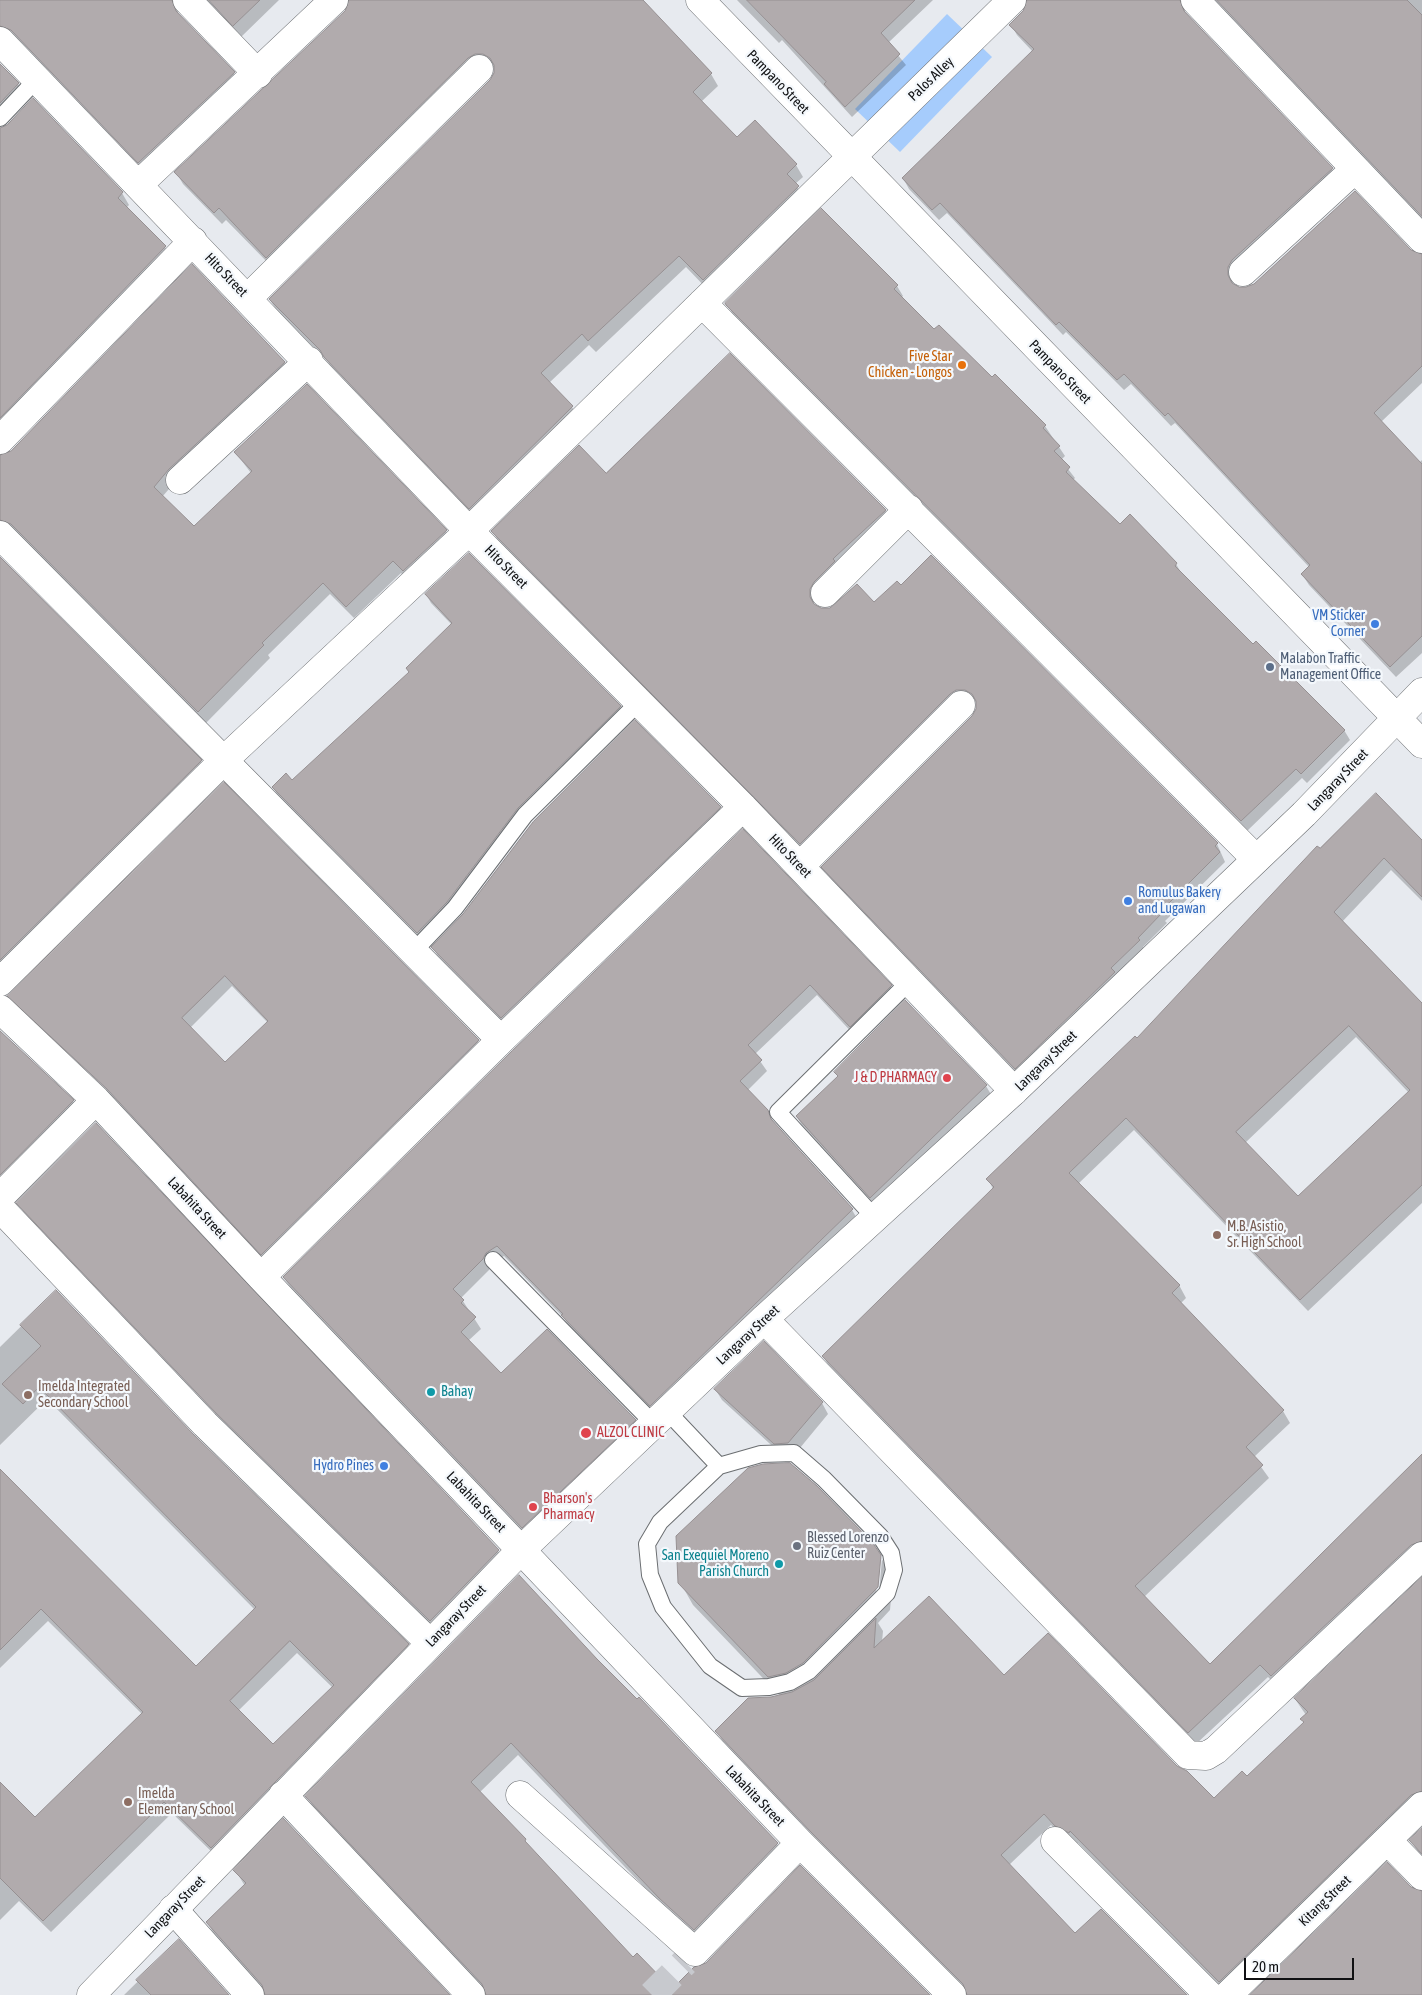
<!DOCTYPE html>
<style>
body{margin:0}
#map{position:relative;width:1422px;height:1995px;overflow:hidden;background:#e7eaef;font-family:"Asap Condensed",sans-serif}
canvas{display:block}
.scale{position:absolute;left:1244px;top:1958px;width:110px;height:22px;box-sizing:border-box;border:2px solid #101113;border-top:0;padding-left:6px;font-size:15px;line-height:18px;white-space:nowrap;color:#101113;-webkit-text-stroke:4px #f4f8fc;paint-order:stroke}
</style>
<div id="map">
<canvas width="1422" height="1995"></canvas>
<div class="scale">20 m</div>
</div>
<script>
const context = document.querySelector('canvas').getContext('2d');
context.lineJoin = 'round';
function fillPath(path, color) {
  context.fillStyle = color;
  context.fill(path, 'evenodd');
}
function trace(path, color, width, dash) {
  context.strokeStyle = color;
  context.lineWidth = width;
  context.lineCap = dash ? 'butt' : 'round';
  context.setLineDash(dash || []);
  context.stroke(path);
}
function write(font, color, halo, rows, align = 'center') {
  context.font = font + ' "Asap Condensed",sans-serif';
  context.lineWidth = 4.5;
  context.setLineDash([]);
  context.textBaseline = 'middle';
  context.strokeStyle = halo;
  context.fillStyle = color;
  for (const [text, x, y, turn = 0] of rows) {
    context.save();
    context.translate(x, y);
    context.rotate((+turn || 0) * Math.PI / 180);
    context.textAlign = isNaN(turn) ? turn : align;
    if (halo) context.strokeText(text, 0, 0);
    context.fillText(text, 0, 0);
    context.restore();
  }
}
fillPath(new Path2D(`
 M947,14l45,43 -92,95 -45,-43z`), '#a6ccfc');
fillPath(new Path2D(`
 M0,0h184l-6,8v7l56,58 7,12 -95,89 -146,-134z
 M205,0h74l-38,37z
 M350,0h289l72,74 7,12 -17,16 36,37 59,26 7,12 -8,7 10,15 -95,93 -24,-25 -90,85 -7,-7 -40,38 23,24 7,12 -102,101 -145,-151 -4,-7 -51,-51 -7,-11 221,-219 4,-13 -4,-2 -217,203 -48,-49 -4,4 -39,-40 -7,-12 170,-160z
 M737,0h196l-45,43 18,22 -54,52 -70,-77 -3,3z
 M1028,0h162l-5,7v7l147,155 6,10 -104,100 -1,6 5,3h9l163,-37 12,4v128l-41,39 38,41 3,-3v193l-26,24 -87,-92 -7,-11 7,-7 -134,-144 -4,3 -40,-42 -7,6 -58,-58 -3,3 -116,-122 -8,7 -30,-31 -6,-11 130,-126 -16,-17 -6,-10 17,-20z
 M1214,0h208v219z
 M0,65l18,19 7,12 -25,27z
 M33,100l89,93 7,12 -3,3 39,39 7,12 -172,177v-307l8,-3z
 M897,286l6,10 -2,2 33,33 111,95 20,30 -4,4 14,18 -2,2 47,46 56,38 6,10 71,72 91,84 6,10 -43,43 -5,-5 -55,53 -513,-515 -8,-13z
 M284,362l7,12 -115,107 -14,16 32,31 57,-55 -16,-21 211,79 7,12 -43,40 -9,-10 -47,45 -24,-24 -62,61 2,3 -65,66 -205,-190v-78z
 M606,475l279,35 5,9 -76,80v7l7,3 53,-5 343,240 8,18 -60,59 2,2 -24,24 1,3 -124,127 -192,-201 -5,-9 150,-150 4,-8v-6l-6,-4 -165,153 -308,-311 -5,-10z
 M0,559l201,202 6,12 -207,206z
 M426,594l194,113 5,9 -202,225 -145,-145 -5,-9 19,-6 118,-108 42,-48 -21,-22z
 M224,784l254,257 6,10 -216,213 -153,-164 -100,-94 -7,-10zM232,986l36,37 -43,41 -35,-36z
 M720,808l5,8 -218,210 -69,-70 -5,-8 31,-33z
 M742,831l148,155 7,11 -41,40 -39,-42 -62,59 12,17 -20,20 20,20 8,14 77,85 6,10 -201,196 -88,-90 -5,-8 -60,-62 -12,7 -3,7 -28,28 20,31 -13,12 33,34 134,45 6,11 -113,107 -237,-250 -7,-10z
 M1422,841v60l-31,-31 -49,52 80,83v198l-114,108 -174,-181 -56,54 101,101 7,13 -6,6 103,107 7,12 -36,34 15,21 -125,119 65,69 213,-209v98l-143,133 -11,-11 -72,67 -366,-376 -7,-12 170,-167 -5,-10 149,-139 183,-190zM1356,1037l53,56 -111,105 -53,-55z
 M905,1002l81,84 6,10 -115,111 -74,-80 -6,-10 41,-40 -2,-4z
 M0,1032l73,69 7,12 -80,81z
 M18,1203l480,348 6,10 -67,70 -214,-208 -199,-210z
 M56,1292l137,144 215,209 6,12 -195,202 -47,-46 -121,119 -32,-31 -19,19v-136l35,35 107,-105 -94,-93 -48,47v-197l196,197 59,-58 -208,-211 -47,46v-98zM297,1653l36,35 -60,58 -35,-35z
 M715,1389l107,14 6,11 -33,40h-14l-59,-54z
 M880,1556l13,22 -3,32 -12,13 5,8 -1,11 122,34 172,91 37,33 34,-22 58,-54 -3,-5 4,-4 -11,-16 127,-120v226l-196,189 -148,-151 -2,2 -12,-7 -13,-13 -42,40 66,69 110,61h-217l-244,-251 -7,-13 54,-33 9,-2 -87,-91 -13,-23zM879,1557l3,2 -3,35h-3z
 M596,1660l41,41 2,-2 138,145 7,12 -82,86 -35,-31 -149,-156 -39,38 154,166 39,31 256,5h-441l-173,-187 -7,-12z
 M1422,1830v28l-11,-17z
 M235,1870l213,125h-182l-52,-61 -7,-12 38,-36z
 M179,1941l48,54h-103z`), '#0003');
const building = new Path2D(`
 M0,0h172l4,11 59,61 -97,91 -127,-133 -11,-4z
 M209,0h51l-27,26z
 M349,0h294l69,73 -19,19 44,45 18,-17 42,44 -10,10 12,12 -96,94 -24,-24 -91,85 -6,-7 -41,39 32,33 -104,103 -145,-152 -4,-7 -51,-51 221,-219 4,-7v-8l-4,-7 -7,-4h-8l-7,4 -202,200 -47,-50 -5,5 -40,-41 171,-161z
 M747,0h168l-34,33 19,21 -55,53 -21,-23 2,-2z
 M1027,0h153l4,11 149,157 -101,92 -4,7v8l4,8 7,4h7l8,-3 101,-93 56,59 11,4v112l-48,47 48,51v172l-32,31 -89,-93 9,-9 -142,-152 -3,3 -41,-42 -7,6 -58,-58 -3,3 -116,-122 -8,7 -30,-32 132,-129 -25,-24 14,-14z
 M1217,0h190l15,15v201z
 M0,64l19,19 -19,20z
 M33,98l90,94 -5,6 48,48 -166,172v-290l7,-3z
 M821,208l77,77 -4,4 40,40 5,-4 53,52 3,-3 51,51 -3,3 17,18 -6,5 16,16 -4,5 54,52 10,-10 47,49 -2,3 78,78 3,-3 89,89 -44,44 -5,-5 -55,52 -515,-516 -1,-2z
 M192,264l93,98 -116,107 -15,18 40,39 58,-55 -18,-19 73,-68 140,146 -44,41 -10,-10 -47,46 -23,-24 -61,60 2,2 -66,67 -187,-188 -11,-4v-65l11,-4z
 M730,353l156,157 -50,46 -3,3 2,2 -21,21 -4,7v8l4,7 7,4h9l27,-24 17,18 23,-21 4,4 30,-30 287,288 -3,3 5,6 -59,59 1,2 -24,25 2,2 -29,28 4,4 -100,97 -194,-202 151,-151 4,-7v-8l-4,-7 -7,-4h-9l-6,4 -150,150 -309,-313 88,-86 27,28z
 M469,553l152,153 -103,102 -71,94 -30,31 -145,-146 14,-14 6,7 117,-108 -3,-4 46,-45 -27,-29z
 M0,557l202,203 -202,200z
 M635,720l86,87 -220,211 -70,-71 32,-33 70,-92z
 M224,782l255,258 -218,215 -154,-166 -100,-93zM225,976l43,45 -43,41 -43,-44z
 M1376,793l46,47v57l-38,-39 -50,54 88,91v182l-122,115 -174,-182 -57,55 111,112 -8,8 112,117 -38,37 17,18 -128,121 75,78 212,-210v87l-11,4 -140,131 -11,-11 -72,68 -366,-377 172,-169 -8,-8 149,-143 2,2 180,-192 3,2zM1349,1026l61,64 -112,106 -62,-64z
 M743,829l149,156 -42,42 -40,-42 -62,60 14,15 -22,21 28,29 3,9 82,90 -203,197 -89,-91 2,-1 -66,-68 -11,7 -3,6 -30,30 11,11 -3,3 15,14 -15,15 40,41 46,-44 89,91 -114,108 -239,-251 229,-226z
 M905,1000l82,85 -117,113 -74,-82 42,-40 -4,-4z
 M0,1031l74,69 -74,75z
 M96,1123l403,427 -69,71 -214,-208 -200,-210z
 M56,1290l138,145 215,209 -198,204 -47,-46 -121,119 -43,-43v-96l35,35 108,-105 -102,-103 -41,41v-181l196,197 60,-59 -217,-220 -16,17 -21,-20 39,-38 -21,-21zM290,1641l44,44 -61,59 -43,-43z
 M764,1341l59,61 -35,41 -14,1 -60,-55z
 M790,1463l27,23 55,56 9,13 -3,32 -75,76 -17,10 -18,4 -90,-94 -2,-47 72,-68 15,-4z
 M519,1575l78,84 40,40 2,-2 139,146 -84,87 -35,-32 -148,-155 -40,39 55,57 -1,2 108,116 4,-4 35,36 22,-22 12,-4 94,-98 130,130h-444l-4,-11 -177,-188z
 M1422,1577v214l-11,4 -192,187 -149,-151 -1,2 -14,-7 -11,-12 -43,41 74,78 26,-24 86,86h-220l-4,-11 -152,-152 -96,-101 33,-33 23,-1 21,-5 22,-12 62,-62 -2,30 55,-52 75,79 44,-42 129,133 10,5 27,27 28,-27 5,5 57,-54 -4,-3 8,-7 -14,-14z
 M283,1818l167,177h-185l-3,-10 -56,-63 40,-39 -13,-13z
 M1422,1828v26l-13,-14z
 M1387,1862l24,25 11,4v104h-172z
 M179,1939l50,56h-78l-15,-15z`);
fillPath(building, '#b1abad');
trace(building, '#969092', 1);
trace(new Path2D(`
 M652,1995l33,-33`), '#c7c9ce', 28, [28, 14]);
const service = new Path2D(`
 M0,118l37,-39
 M413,952l42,-44 70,-93 114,-113
 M875,1218l-97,-106 132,-131
 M493,1260l161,164
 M667,1411l52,55
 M794,1453l30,26 56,57 11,17 3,17 -7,23 -78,78 -19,11 -21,5 -27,1 -32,-22 -47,-59 -13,-32 -3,-31 13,-22 59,-56 42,-12z`);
const minor = new Path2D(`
 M187,0l71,74
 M1195,0l227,239
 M0,41l469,490 274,276 271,284
 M139,184l195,-184
 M1243,272l112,-103
 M248,298l231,-229
 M702,303l554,556
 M0,440l193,-199
 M180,480l129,-119
 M0,535l501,505
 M825,593l84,-84
 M800,866l161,-161
 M0,982l223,-221 246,-230 543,-531
 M0,1009l96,91 165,177 539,566 152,152
 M0,1197l96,-97
 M0,1208l205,216 225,219
 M261,1277l240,-237 242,-233
 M764,1319l424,436 18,1 10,-6 206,-194
 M283,1795l188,200
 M520,1795l175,157 105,-109
 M1387,1840l35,36
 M1055,1841l154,154
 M173,1909l77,86
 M1228,1995l194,-189`);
const tertiary = new Path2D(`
 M700,0l722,744
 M91,1995l430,-445 243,-231 250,-228 290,-277 118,-122`);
trace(service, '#6b6e71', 18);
trace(minor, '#6b6e71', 29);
trace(tertiary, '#6b6e71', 29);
trace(service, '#fff', 16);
trace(minor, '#fff', 28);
trace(tertiary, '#fff', 28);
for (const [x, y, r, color] of [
 [962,365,5,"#e8710a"],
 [1375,624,5,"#3f7fe0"],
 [1270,667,5,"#5c6f8a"],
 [1128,901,5,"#3f7fe0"],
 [947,1078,5,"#e0444e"],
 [1217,1235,5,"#8d6e63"],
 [431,1392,5,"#0f9aa8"],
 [28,1395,5,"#8d6e63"],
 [586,1433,6,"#e0444e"],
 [384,1466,5,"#3f7fe0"],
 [533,1507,5,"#e0444e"],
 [797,1546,5,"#6b7280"],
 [779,1564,5,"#0f9aa8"],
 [128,1802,5,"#8d6e63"]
]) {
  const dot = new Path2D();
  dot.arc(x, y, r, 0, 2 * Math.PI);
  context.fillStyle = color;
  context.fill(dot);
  trace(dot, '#f4f8fc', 2);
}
write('14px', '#101113', '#f4f8fc', [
 ["Palos Alley",931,79,-44],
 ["Pampano Street",778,82,46],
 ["Hito Street",226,275,46],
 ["Pampano Street",1060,372,46],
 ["Hito Street",506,567,45],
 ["Langaray Street",1338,780,-46],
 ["Hito Street",790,856,46],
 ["Langaray Street",1046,1061,-44],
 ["Labahita Street",197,1208,47],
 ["Langaray Street",748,1335,-43],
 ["Labahita Street",476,1502,46],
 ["Langaray Street",456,1616,-46],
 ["Labahita Street",755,1796,46],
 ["Kitang Street",1325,1901,-44],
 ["Langaray Street",175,1907,-46]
]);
write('14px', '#c56008', '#f4f8fc', [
 ["Five Star",952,357],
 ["Chicken - Longos",952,373]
], 'right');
write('14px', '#366cbe', '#f4f8fc', [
 ["VM Sticker",1365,616],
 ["Corner",1365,632],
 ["Romulus Bakery",1138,893,"left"],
 ["and Lugawan",1138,909,"left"],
 ["Hydro Pines",374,1466]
], 'right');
write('14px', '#4e5e75', '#f4f8fc', [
 ["Malabon Traffic",1280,659],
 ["Management Office",1280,675]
], 'left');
write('14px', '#be3a42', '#f4f8fc', [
 ["J & D PHARMACY",937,1078,"right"],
 ["ALZOL CLINIC",597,1433],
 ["Bharson's",543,1499],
 ["Pharmacy",543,1515]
], 'left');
write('14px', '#785e54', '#f4f8fc', [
 ["M.B. Asistio,",1227,1227],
 ["Sr. High School",1227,1243],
 ["Imelda Integrated",38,1387],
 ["Secondary School",38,1403],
 ["Imelda",138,1794],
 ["Elementary School",138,1810]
], 'left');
write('14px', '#0d838f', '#f4f8fc', [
 ["Bahay",441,1392],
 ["San Exequiel Moreno",769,1556,"right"],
 ["Parish Church",769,1572,"right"]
], 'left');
write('14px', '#5b616d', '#f4f8fc', [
 ["Blessed Lorenzo",807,1538],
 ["Ruiz Center",807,1554]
], 'left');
</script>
